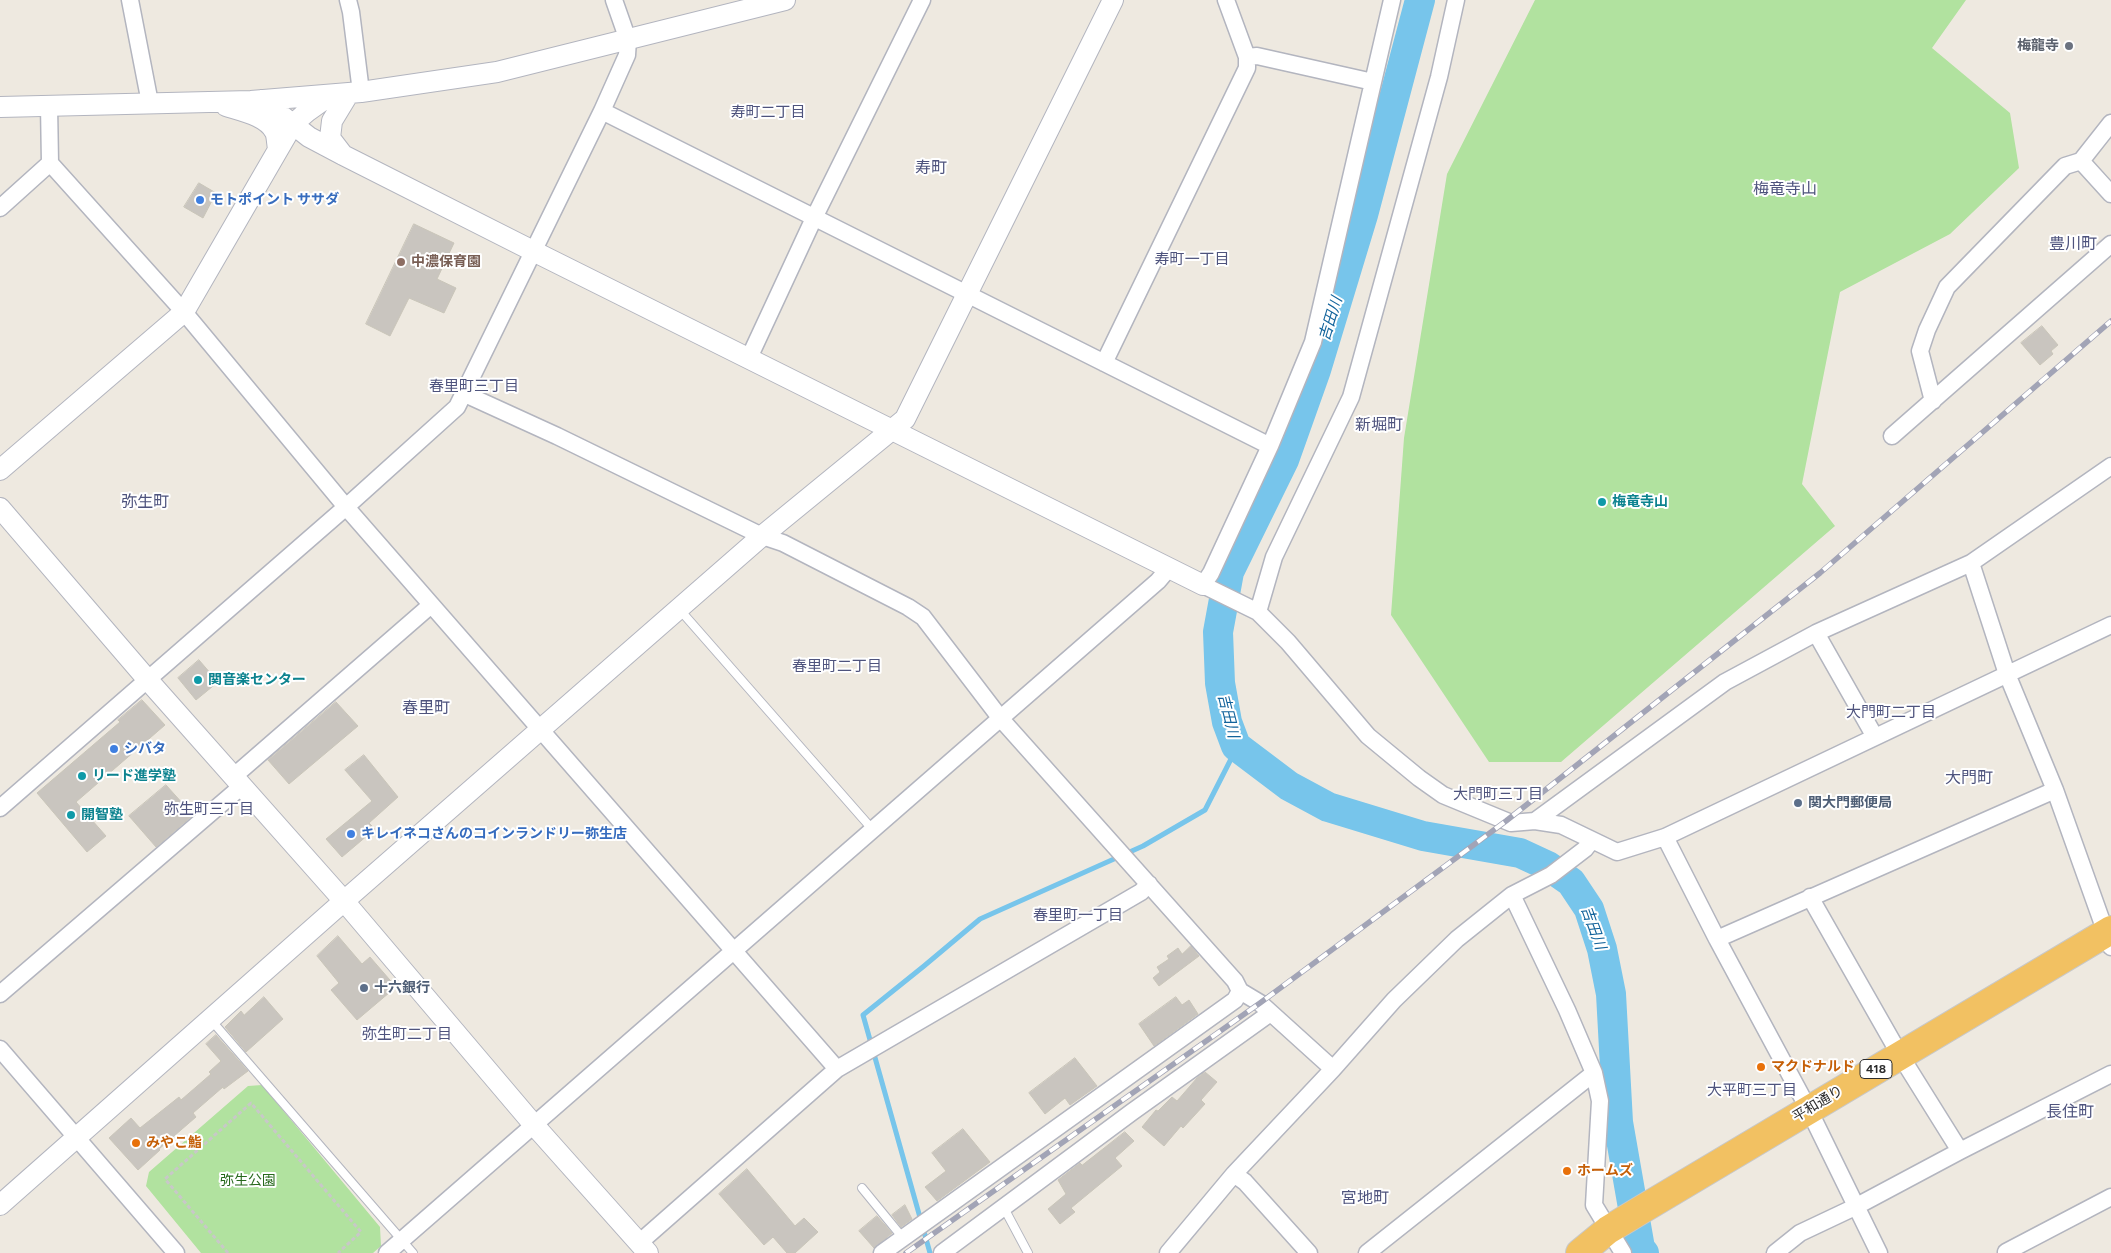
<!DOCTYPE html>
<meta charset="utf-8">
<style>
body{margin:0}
canvas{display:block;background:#eee9e0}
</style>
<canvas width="2111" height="1253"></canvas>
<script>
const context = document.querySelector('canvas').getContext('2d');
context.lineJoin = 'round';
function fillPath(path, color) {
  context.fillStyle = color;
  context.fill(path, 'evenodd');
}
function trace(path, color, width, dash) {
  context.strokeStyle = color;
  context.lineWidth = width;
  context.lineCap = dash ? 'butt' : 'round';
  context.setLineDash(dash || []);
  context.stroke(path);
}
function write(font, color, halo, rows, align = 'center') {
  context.font = font + ' Figtree,"Noto Sans JP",sans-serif';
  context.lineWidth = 4;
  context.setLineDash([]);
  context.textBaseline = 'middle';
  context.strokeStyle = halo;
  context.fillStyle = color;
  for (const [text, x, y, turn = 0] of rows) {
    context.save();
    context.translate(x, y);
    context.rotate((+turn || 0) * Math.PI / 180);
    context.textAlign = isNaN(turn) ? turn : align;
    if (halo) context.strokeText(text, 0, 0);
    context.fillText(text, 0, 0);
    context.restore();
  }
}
fillPath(new Path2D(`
 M1535,0h431l-34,48 78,65 9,55 -69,66 -110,58 -38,192 33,42 -274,236h-72l-98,-147 13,-177 43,-264z
 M262,1085l118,142 1,19 -8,7h-172l-55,-67 3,-14 99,-86z`), '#b1e29f');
trace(new Path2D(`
 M930,1253l-67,-238 61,-49 56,-47 163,-73 62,-36 26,-51 5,-13`), '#77c5eb', 5);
trace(new Path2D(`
 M1420,0l-57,215 -47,155 -32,90 -55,112 -11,60 2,51 7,39 9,24 53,40 39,21 95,29 97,17 28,13 23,16 18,27 13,40 9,45 7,128 22,126 4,5`), '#77c5eb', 30);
const building = new Path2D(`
 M199,183l17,10 -13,25 -19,-11z
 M414,224l40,19 -17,36 19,9 -12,25 -35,-15 -19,38 -24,-12z
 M2042,326l16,19 -7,6 2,3 -13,11 -19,-22z
 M199,660l19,22 -22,18 -18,-22z
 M142,700l23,25 -89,77 30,34 -19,16 -50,-59 83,-71 -2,-2z
 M336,702l22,24 -69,58 -21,-24z
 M364,755l34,42 -29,26 6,6 -33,28 -16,-18 46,-38 -27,-31z
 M166,785l27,30 -37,32 -27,-31z
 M338,936l24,28 8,-7 26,30 -39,33 -26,-30 8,-7 -22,-27z
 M1191,946l8,10 -40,30 -6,-8 7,-6 -3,-5 12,-8 -2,-3 11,-8 4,6z
 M264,997l19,22 -37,33 -21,-25 16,-16 3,4z
 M1176,997l6,8 7,-5 9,14 -44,32 -15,-22z
 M216,1035l32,36 -24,18 -1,-2 -30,26 3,4 -37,32 1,1 -22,20 -29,-32 22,-20 9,10 39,-31 2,3 30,-26 -2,-2 12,-11 -15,-17z
 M1075,1058l22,28 -27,19 -5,-7 -20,16 -16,-21z
 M1205,1072l12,10 -16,18 4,4 -22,24 -2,-2 -17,20 -22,-19 14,-17 2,1 14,-14 5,4 20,-23z
 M963,1129l27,33 -53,39 -12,-14 21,-16 -14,-18z
 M1125,1132l9,9 -19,17 7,8 -51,42 4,4 -15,12 -12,-15 18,-15 -8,-14 22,-17 2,2z
 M747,1169l48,57 9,-8 14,14 -23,21h-8l-14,-16 -9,8 -45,-51z
 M905,1205l7,14 -11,8 -9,-12z
 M877,1216l15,17 -18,15 -15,-17z`);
fillPath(building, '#c9c5bf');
trace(building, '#c9c5b9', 1);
const service = new Path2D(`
 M680,610l193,220
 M211,1020l202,233
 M862,1188l41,50
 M1004,1208l24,45`);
const minor = new Path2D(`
 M130,0l20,103
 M348,0l3,12 10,80
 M1392,0l-79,342 -43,104 -59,127 -8,12 55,27 30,30 80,94 51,42 24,17 68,28 24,-2 26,4 56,27 48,-15 446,-212
 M1247,57l10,-1 116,26
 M49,105l1,58 134,149 162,195 491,562
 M602,111l668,335
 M2081,161l30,33
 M0,208l50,-45
 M749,358l65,-140 108,-218
 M1104,363l143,-295v-11l-21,-57
 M465,394l92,42 205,100 21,7 125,64 15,10 78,102 234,262 5,10 20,12 73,66
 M1933,401l-13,-50 7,-21 20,-43 118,-121 16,-5 30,-38
 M1892,436l219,-192
 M1971,563l36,111 48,116 56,157
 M1258,612l16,-55 77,-160 88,-320 17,-77
 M1816,633l59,104
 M233,777l198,-172
 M0,808l346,-301 111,-100 145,-296 25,-56 1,-15 -14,-40
 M1535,821l190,-139 91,-49 155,-70 140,-97
 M1665,837l52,102 92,171 70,143
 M1512,895l55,115 27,63 6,28 -6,104 29,48
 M1810,897l90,158 60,96
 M1717,939l338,-149
 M0,994l242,-208
 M0,1049l176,204
 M1234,1174l11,8 64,71
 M639,1243l198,-174 304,-177 8,-8
 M2006,1252l105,-55
 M387,1253l771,-672 11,-13
 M882,1253l353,-253 5,-9
 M942,1253l190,-141 137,-98
 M1168,1253l66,-79 99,-105 61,-69 63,-61 55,-44 39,-20 34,-26 7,-9
 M1367,1253l227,-180
 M1775,1253l25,-20 55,-26 105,-56 151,-77`);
const tertiary = new Path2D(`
 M262,100l47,37 34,18 190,96 670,334
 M226,106c16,5 41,10 49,26 2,4 2,12 3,17
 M0,107l251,-6 110,-9 136,-20 288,-72
 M343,155l-13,-17 2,-17 17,-28
 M0,470l184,-158 109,-188 15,-13 21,-15
 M0,508l147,171 197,222 190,224 114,128
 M0,1205l344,-304 418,-365 143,-117 208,-419`);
const trunk = new Path2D(`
 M1580,1253l28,-23 33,-20 470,-280`);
trace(service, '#b3b5bf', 10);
trace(minor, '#b3b5bf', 19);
trace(tertiary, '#b3b5bf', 22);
trace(trunk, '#c8c8c8', 30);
trace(new Path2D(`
 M228,1253l-63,-74 86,-76 110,129 -23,21`), '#c8c8c8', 3, [4, 2.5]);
trace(service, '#fff', 8);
trace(minor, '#fff', 16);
trace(tertiary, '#fff', 20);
trace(trunk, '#f2c162', 28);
const rail = new Path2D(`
 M906,1253l354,-250 246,-182 314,-248 291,-252`);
trace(rail, '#a2a4b6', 5.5);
trace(rail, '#fff', 4, [11]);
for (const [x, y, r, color] of [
 [2069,46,5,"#6b7280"],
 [200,200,5,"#3f7fe0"],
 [401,262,5,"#8d6e63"],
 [1602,502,5,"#0f9aa8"],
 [198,680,5,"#0f9aa8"],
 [114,749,5,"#3f7fe0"],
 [82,776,5,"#0f9aa8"],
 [1798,803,5,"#5c6f8a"],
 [71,815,5,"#0f9aa8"],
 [351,834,5,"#3f7fe0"],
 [364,988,5,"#5c6f8a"],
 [1761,1067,5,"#e8710a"],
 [136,1143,5,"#e8710a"],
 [1567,1171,5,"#e8710a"]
]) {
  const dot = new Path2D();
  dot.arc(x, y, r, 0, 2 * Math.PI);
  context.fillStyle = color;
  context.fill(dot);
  trace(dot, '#fff', 2);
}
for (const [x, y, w] of [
 [1876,1069,32]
]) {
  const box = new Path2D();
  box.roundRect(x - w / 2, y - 9.5, w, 19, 4);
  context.fillStyle = '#fff';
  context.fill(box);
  trace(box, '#2d2d2d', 1);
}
write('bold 12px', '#2d2d2d', null, [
 ["418",1876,1069]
]);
write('bold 14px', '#5b616d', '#fff', [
 ["梅龍寺",2059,46]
], 'right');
write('bold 14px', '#366cbe', '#fff', [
 ["モトポイント ササダ",210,200],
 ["シバタ",124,749],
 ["キレイネコさんのコインランドリー弥生店",361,834]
], 'left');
write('bold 14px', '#785e54', '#fff', [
 ["中濃保育園",411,262]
], 'left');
write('bold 14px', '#0d838f', '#fff', [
 ["梅竜寺山",1612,502],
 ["関音楽センター",208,680],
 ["リード進学塾",92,776],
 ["開智塾",81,815]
], 'left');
write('bold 14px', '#4e5e75', '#fff', [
 ["関大門郵便局",1808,803],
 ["十六銀行",374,988]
], 'left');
write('bold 14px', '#c56008', '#fff', [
 ["マクドナルド",1771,1067],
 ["みやこ鮨",146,1143],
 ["ホームズ",1577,1171]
], 'left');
write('14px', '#2d2d2d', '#fff', [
 ["平和通り",1818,1104,-31]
]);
write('14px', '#28691d', '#fff', [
 ["弥生公園",248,1181]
]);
write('15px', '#4e537d', '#fff', [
 ["寿町二丁目",768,113],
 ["寿町一丁目",1192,260],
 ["春里町三丁目",474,387],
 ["春里町二丁目",837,667],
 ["大門町二丁目",1891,713],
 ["大門町三丁目",1498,795],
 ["弥生町三丁目",209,810],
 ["春里町一丁目",1078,916],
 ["弥生町二丁目",407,1035],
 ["大平町三丁目",1752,1091]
]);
write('italic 15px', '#12639b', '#fff', [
 ["吉田川",1331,319,-73],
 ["吉田川",1228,716,76],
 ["吉田川",1593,928,70]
]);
write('16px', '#4e537d', '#fff', [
 ["寿町",931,168],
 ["梅竜寺山",1785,189],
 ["豊川町",2073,244],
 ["新堀町",1379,425],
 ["弥生町",145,502],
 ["春里町",426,708],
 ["大門町",1969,778],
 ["長住町",2070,1112],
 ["宮地町",1365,1198]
]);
</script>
